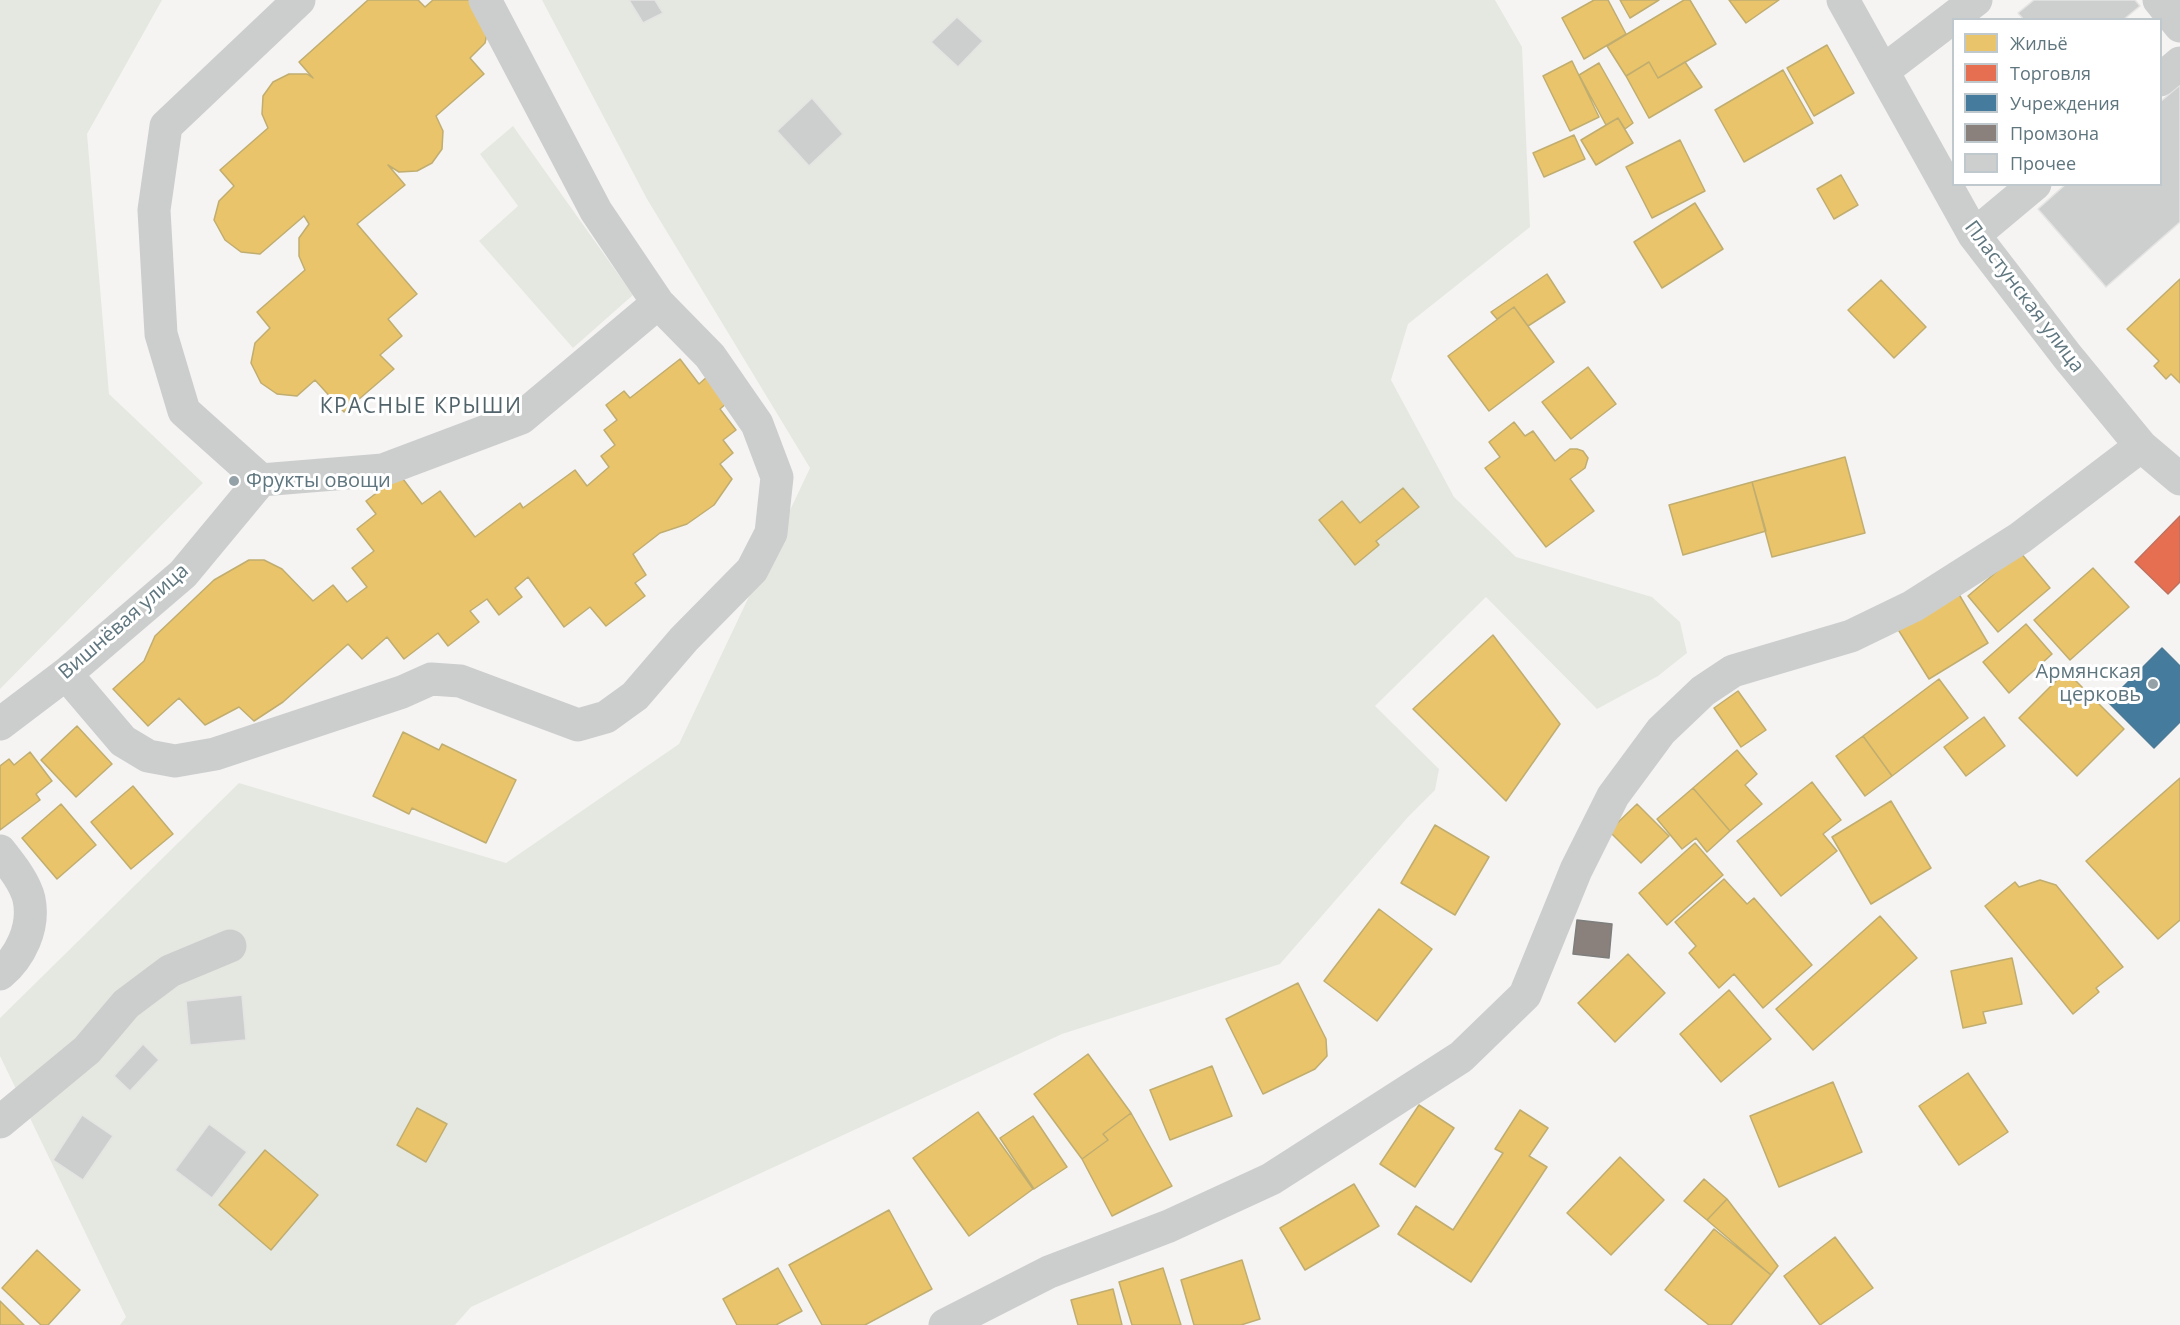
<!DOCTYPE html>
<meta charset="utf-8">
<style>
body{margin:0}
#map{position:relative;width:2180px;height:1325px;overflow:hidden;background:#f5f4f3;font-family:"Open Sans",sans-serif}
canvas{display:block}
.legend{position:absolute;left:1952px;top:18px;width:210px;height:168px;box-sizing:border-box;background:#fff;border:2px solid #bfc8cc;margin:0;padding:8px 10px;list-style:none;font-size:18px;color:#5f767f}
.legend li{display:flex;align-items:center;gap:12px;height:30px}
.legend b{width:30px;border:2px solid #bfc8cc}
</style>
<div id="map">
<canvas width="2180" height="1325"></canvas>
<ul class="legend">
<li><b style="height:16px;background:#e9c46a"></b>Жильё</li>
<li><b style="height:16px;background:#e76f51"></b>Торговля</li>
<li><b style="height:16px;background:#457b9d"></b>Учреждения</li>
<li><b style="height:16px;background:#8a817c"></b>Промзона</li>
<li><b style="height:16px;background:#cdcfcf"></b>Прочее</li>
</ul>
</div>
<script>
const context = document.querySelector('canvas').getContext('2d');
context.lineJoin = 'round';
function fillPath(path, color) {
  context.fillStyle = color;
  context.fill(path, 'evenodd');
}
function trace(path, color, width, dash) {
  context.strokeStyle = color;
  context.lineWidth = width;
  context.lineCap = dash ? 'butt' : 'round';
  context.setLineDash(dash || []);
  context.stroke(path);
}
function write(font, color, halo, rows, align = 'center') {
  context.font = font + ' "Open Sans",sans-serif';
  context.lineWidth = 6;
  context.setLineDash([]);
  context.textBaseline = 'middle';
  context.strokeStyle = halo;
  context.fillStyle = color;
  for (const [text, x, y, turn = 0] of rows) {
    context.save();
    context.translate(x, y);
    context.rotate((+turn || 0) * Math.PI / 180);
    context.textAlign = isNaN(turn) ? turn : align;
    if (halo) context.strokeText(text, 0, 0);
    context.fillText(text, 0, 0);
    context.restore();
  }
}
fillPath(new Path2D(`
 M0,0h162l-75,134 22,260 94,89 -203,206z
 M542,0h953l27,47 8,180 -122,97 -17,56 63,117 62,60 136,40 28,25 7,31 -29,23 -61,33 -111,-112 -111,109 64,63 -4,21 -27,27 -128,147 -218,70 -591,273 -16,18h-335l6,-8 -126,-261v-38l239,-235 267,80 173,-119 131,-276 -163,-269z
 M513,126l120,169 -60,53 -94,-107 39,-35 -38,-52z`), '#e5e8e1');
const homes = new Path2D(`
 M368,0h50l7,7 8,-7h40l16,24 -4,19 -15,15 14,16 -48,42 7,15 -1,18 -10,14 -15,8 -18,1 -11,-7 17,20 -48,39 60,70 -29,25 14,17 -22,19 14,14 -50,43 -29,-32 -18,16 -20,-2 -16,-11 -10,-20 4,-20 15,-15 -13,-16 48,-42 -6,-14v-18l10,-14 -5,-8 -44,38 -19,-2 -16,-12 -11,-20 5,-19 15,-15 -14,-16 48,-42 -6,-14 1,-18 10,-14 16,-8h18l6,4 -14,-16z
 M1594,0h14l18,34 -42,25 -22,-41z
 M1620,0h39l-29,18z
 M1684,0h6l26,44 -58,34 -9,-16 -23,14 -19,-30z
 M1729,0h50l-33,23z
 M1827,45l27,48 -40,23 -27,-48z
 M1572,61l27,56 -29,14 -27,-55z
 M1649,62l9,16 27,-16 17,25 -53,31 -23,-42z
 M1599,63l34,60 -8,6 -7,-11 -12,7 -27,-50z
 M1783,70l30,53 -69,39 -29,-52z
 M1618,118l15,25 -37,22 -15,-25z
 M1574,135l11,24 -41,18 -11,-24z
 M1680,140l25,51 -53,27 -26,-51z
 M1841,175l17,30 -24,14 -17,-30z
 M1695,203l28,46 -61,39 -28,-46z
 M1547,274l18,28 -37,24 -14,-19 -17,12 -6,-7z
 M2180,279v104l-9,-9 -5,5 -12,-13 5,-5 -32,-32z
 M1881,280l45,47 -32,31 -46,-48z
 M1514,307l40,55 -65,49 -41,-55z
 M680,359l19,25 9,-8 20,26 -8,7 16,21 -13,10 10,13 -13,11 12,15 -18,26 -27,19 -27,9 -27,21 13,21 -11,8 10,13 -39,30 -16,-19 -26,20 -36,-50 -13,11 7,9 -23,18 -12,-16 -17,12 9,11 -31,24 -10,-13 -34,26 -17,-22 -25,22 -14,-15 -65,58 -29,19 -15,-14 -34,18 -26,-27 -31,28 -35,-37 31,-28 11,-25 59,-56 35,-20h15l18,9 31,32 20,-16 14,17 20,-15 -15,-19 22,-17 -17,-22 19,-15 -10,-13 34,-26 22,29 18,-13 35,46 45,-34 3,5 52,-38 12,16 22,-19 -8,-11 14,-11 -11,-15 13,-10 -11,-15 18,-14 6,7z
 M1588,367l28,37 -45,35 -29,-37z
 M1514,422l11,14 8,-5 22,30 15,-12h7l6,2 5,7 -3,10 -15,11 24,32 -48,36 -61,-79 15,-11 -11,-15z
 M1845,457l20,76 -93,24 -20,-75z
 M1752,482l14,49 -83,24 -14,-50z
 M1403,488l16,19 -43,34 3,4 -24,20 -36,-45 23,-19 18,22z
 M2020,552l30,36 -52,44 -30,-36z
 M2093,568l36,39 -59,53 -36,-40z
 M1954,586l34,57 -59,36 -35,-56z
 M2026,624l26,30 -43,39 -26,-31z
 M1493,635l67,89 -54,77 -93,-92z
 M2066,671l58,58 -47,47 -58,-58z
 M1939,679l29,39 -76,58 -29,-40z
 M1738,691l28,39 -25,17 -27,-39z
 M1984,717l21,29 -39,30 -22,-29z
 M77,726l35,38 -36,33 -35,-37z
 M403,732l36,18 3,-6 74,36 -30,63 -74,-35 -3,6 -36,-18z
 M1863,736l29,40 -27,20 -29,-40z
 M1737,750l20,24 -12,11 17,19 -32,27 -37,-43z
 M30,752l22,29 -16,13 4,6 -40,30v-64l9,-7 5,6z
 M2180,778v142l-22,19 -72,-78z
 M1812,782l29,38 -18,14 14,17 -56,45 -44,-55z
 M133,786l40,48 -42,35 -40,-47z
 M1693,788l37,43 -23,21 -11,-14 -14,11 -25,-30z
 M1891,801l40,67 -60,36 -39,-67z
 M61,804l35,41 -39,34 -35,-41z
 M1637,804l32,32 -28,27 -32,-32z
 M1435,825l54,32 -34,58 -54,-32z
 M1695,843l28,32 -56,50 -28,-32z
 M1724,879l23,25 7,-6 58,67 -49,43 -29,-34 -15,14 -30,-35 7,-7 -21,-24z
 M2040,880l16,5 67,82 -27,21 3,4 -26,22 -88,-108 30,-24 4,5z
 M1379,909l53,40 -55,72 -53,-40z
 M1880,916l37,42 -104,92 -37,-41z
 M1628,954l37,39 -50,49 -37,-39z
 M2012,958l10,46 -39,8 3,11 -23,5 -12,-57z
 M1298,983l28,56 1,17 -12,13 -52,25 -37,-75z
 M1729,990l42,49 -50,43 -41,-48z
 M1088,1054l43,59 -28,21 5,6 -26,19 -48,-65z
 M1212,1066l20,50 -62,24 -20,-50z
 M1968,1073l40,59 -49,33 -40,-59z
 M1833,1082l29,70 -83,35 -29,-71z
 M1419,1105l35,23 -39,59 -35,-23z
 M417,1108l30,16 -21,38 -29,-17z
 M1520,1110l28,18 -19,28 18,11 -76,115 -73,-48 18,-28 37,24 50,-77 -8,-4z
 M978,1112l55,77 -64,47 -56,-78z
 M1131,1113l41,73 -60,30 -30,-57 26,-19 -5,-6z
 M1033,1116l34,51 -33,22 -34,-51z
 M265,1150l53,45 -47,55 -52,-45z
 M1620,1157l44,43 -53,55 -44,-42z
 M1704,1179l23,20 -20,21 -23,-19z
 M1354,1184l25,42 -74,44 -25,-42z
 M1727,1199l51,67 -7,9 -64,-55z
 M889,1210l43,79 -67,36h-43l-33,-60z
 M1714,1229l57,46 -40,50h-22l-44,-35z
 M1835,1237l38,51 -53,37 -36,-49z
 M37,1250l43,40 -32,35h-7l-39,-37z
 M1242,1260l18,59 -19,6h-47l-13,-45z
 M778,1268l24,43 -26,14h-39l-14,-26z
 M1163,1268l18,57h-49l-13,-43z
 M1113,1289l9,36h-44l-7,-25z
 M0,1301l24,24h-24z`);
fillPath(homes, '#e9c46a');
trace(homes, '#c0ad70', 1.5);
const shops = new Path2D(`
 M2180,516v66l-12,12 -33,-32z`);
fillPath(shops, '#e76f51');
trace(shops, '#be715f', 1.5);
const public = new Path2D(`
 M2162,648l18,18v56l-26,26 -46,-46z`);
fillPath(public, '#457b9d');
trace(public, '#4d7a94', 1.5);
const industry = new Path2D(`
 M1577,920l35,4 -3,34 -36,-4z`);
fillPath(industry, '#8a817c');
trace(industry, '#7d7e7d', 1.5);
const building = new Path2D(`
 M629,0h26l8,13 -20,10z
 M2034,0h101l5,6 -17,14h-99l-6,-7z
 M957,17l26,24 -25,26 -27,-25z
 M2180,85v137l-74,65 -68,-78 28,-25h94v-82z
 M812,98l31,36 -34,32 -32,-35z
 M242,995l4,45 -56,5 -4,-44z
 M143,1044l16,16 -29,31 -16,-15z
 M82,1115l31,21 -30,44 -30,-20z
 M209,1124l38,28 -35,46 -37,-28z`);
fillPath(building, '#cdcfcf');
trace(building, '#e4e4e3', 1.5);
trace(new Path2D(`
 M299,0l-133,126 -12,84 7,124 23,77 77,69 122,-10 138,-52 137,-115
 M1843,0l131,235 93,121 74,90 39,33
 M2159,0l21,26
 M1883,71l93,-71
 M2160,80l20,-17
 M1974,235l61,-51
 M66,674l57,67 25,15 27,5 40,-7 187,-62 29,-13 29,2 118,44 28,-8 29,-21 49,-57 68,-69 19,-37 6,-56 -20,-53 -47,-68 -52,-53 -62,-92 -111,-211
 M0,724l66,-50 117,-100 78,-94
 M0,851c11,14 25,31 29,48 6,29 -9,58 -29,75
 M0,1122l87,-72 39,-46 44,-33 60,-25
 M945,1325l104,-53 120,-46 102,-47 190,-122 64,-62 51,-125 37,-74 48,-65 42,-40 30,-20 118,-35 62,-30 107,-68 121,-92`), '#cccece', 33);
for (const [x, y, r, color] of [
 [234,481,6,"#94a2a8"],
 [2153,684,6,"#94a2a8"]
]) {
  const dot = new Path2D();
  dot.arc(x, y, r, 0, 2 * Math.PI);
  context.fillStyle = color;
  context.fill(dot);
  trace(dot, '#fff', 2);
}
write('20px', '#5f767f', '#fff', [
 ["Пластунская улица",2024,297,53],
 ["Вишнёвая улица",124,622,-41]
]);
write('20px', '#5f767f', '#fff', [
 ["Фрукты овощи",246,481],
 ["Армянская",2141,672,"right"],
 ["церковь",2141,695,"right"]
], 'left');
context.letterSpacing = '1.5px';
write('21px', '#51636a', '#fff', [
 ["КРАСНЫЕ КРЫШИ",421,407]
]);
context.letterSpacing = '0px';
</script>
